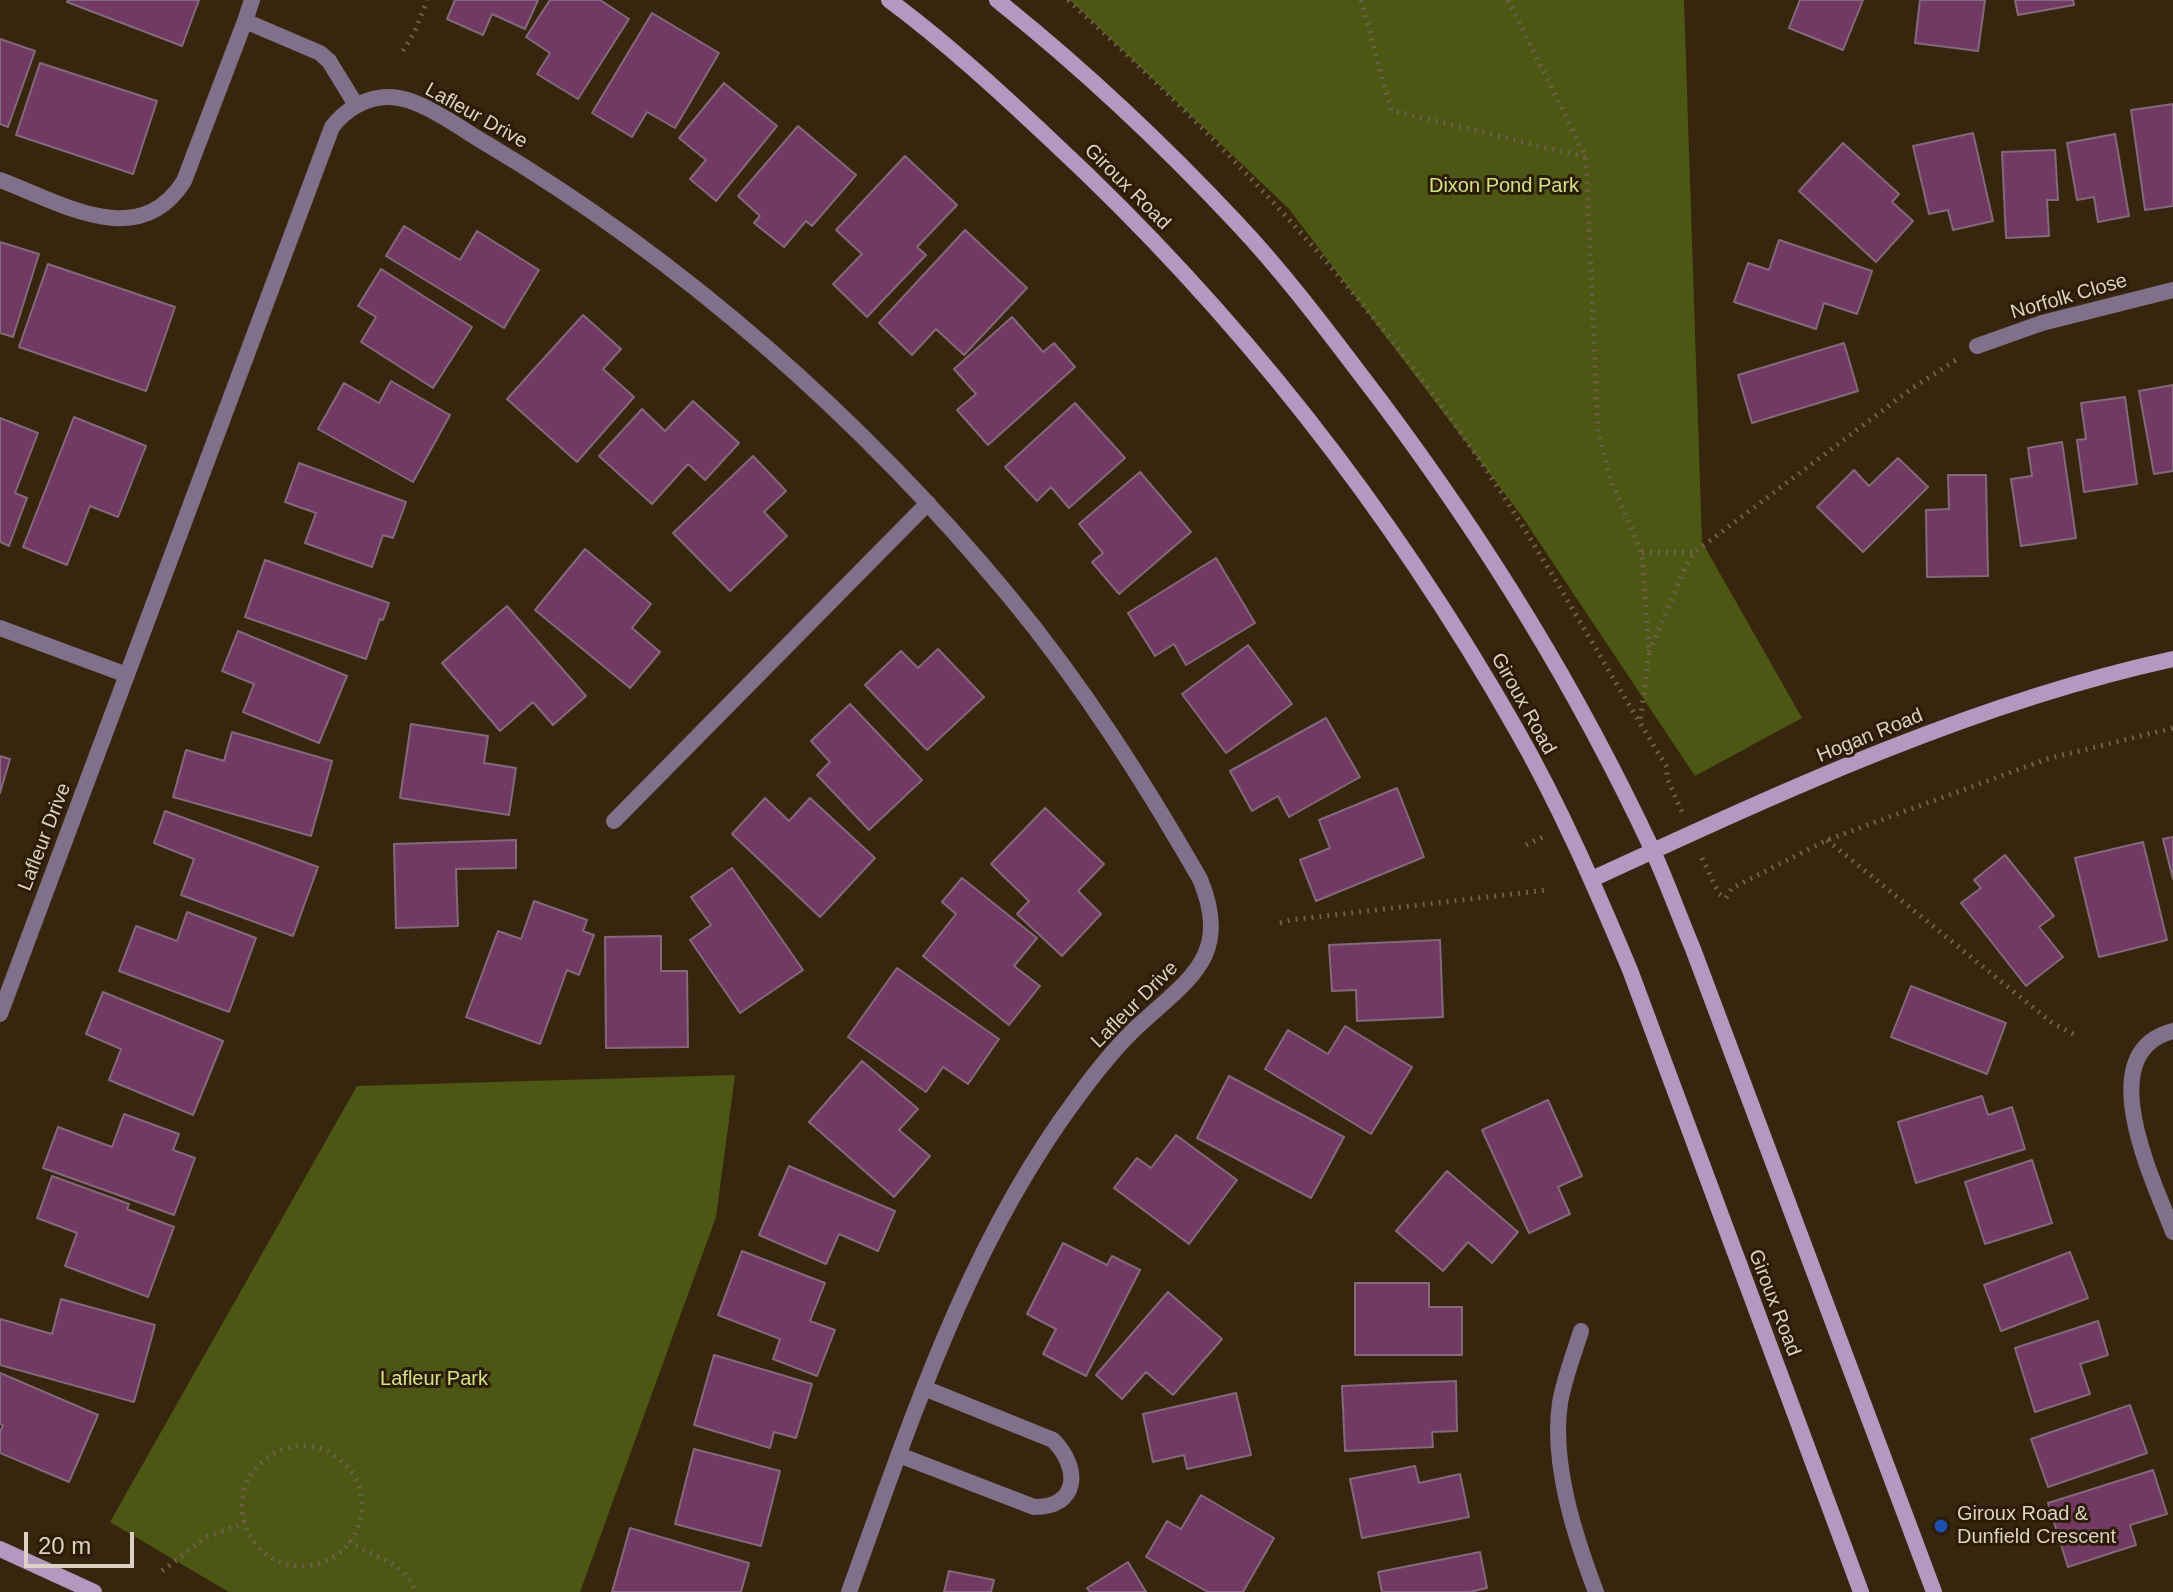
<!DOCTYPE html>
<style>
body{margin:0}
#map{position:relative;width:2173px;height:1592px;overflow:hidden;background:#37260e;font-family:Helvetica,sans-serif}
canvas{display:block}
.scale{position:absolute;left:24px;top:1532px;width:110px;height:36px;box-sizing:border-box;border:4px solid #dcd1c3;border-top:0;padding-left:10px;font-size:24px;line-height:28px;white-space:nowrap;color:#dcd1c3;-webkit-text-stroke:6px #2c1c05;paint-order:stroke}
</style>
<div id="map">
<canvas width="2173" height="1592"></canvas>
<div class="scale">20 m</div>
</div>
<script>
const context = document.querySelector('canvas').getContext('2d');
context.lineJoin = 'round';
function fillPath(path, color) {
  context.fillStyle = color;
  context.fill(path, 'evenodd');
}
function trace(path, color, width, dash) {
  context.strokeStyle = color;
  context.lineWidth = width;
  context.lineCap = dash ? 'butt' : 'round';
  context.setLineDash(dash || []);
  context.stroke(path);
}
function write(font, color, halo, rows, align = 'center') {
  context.font = font + ' Helvetica,sans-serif';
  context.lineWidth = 6;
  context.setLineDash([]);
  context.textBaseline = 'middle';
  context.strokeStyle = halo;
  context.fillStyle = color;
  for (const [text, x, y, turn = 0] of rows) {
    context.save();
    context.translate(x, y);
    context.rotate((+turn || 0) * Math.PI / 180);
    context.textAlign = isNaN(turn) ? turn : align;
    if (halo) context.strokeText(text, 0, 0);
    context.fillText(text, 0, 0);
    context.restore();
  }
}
fillPath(new Path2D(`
 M1070,0h614l18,542 100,176 -107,58 -174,-261 -232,-306z
 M735,1075l-19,142 -136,375h-351l-119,-70 247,-436z`), '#4c5713');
const building = new Path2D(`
 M68,0h131l-17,46 -115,-44z
 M455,0h83l-13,29 -33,-15 -9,21 -36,-16z
 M550,0h50l29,19 -51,80 -41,-25 13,-21 -24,-16z
 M1800,0h63l-20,50 -54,-22z
 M1920,0h65l-7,51 -63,-8z
 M2015,0h58l1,5 -56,10z
 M652,13l67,40 -44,75 -28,-16 -15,25 -40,-24z
 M0,39l35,12 -27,76 -8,-3z
 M40,63l117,38 -24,73 -117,-39z
 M724,83l53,43 -61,75 -26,-22 16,-19 -27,-22z
 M2173,104v102l-28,4 -14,-100z
 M798,126l58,49 -44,51 -6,-5 -22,26 -30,-24 6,-7 -22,-20z
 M1973,133l20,88 -40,9 -5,-20 -19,4 -16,-68z
 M2115,134l14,82 -31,6 -4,-25 -17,3 -10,-57z
 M1843,143l56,51 -7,8 21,19 -37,41 -77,-71z
 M2055,150l3,50h-11l2,36 -43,2 -4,-86z
 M905,156l52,49 -40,42 9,8 -59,62 -34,-33 29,-30 -26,-24z
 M404,226l56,34 17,-29 62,39 -35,58 -118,-72z
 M965,230l62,58 -63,67 -28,-26 -24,26 -33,-32z
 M1779,240l93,31 -15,43 -33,-11 -8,26 -82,-27 14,-39 21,7z
 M0,242l39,12 -26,83 -13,-4z
 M48,264l127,43 -29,84 -127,-44z
 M381,269l91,58 -39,61 -72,-46 15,-25 -18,-11z
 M583,315l38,34 -18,20 31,28 -57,65 -70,-63z
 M1012,317l31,35 11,-9 21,24 -87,78 -31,-35 19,-16 -22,-25z
 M1844,343l14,48 -106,32 -14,-48z
 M391,381l59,34 -37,67 -95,-53 26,-46 35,20z
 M2173,385v86l-19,3 -15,-83z
 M2125,397l12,87 -53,8 -7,-52 9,-1 -5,-36z
 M693,401l46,42 -34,37 -17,-16 -36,40 -53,-48 43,-47 23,22z
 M1075,403l50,55 -56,50 -18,-21 -14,14 -32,-34z
 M74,417l72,29 -28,71 -28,-11 -23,59 -44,-18z
 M0,418l38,15 -23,60 12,5 -18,48 -9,-4z
 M2062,442l14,96 -55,8 -10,-67 21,-3 -4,-28z
 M753,456l33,35 -22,21 23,24 -57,55 -57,-58z
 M1898,458l30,29 -65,65 -46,-45 37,-37 15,16z
 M299,463l107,39 -13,36 -10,-3 -11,32 -67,-24 11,-30 -31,-11z
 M1140,472l51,60 -72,62 -27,-32 11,-9 -24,-29z
 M1948,475h38l2,101 -61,1 -1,-67 23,-1z
 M585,549l66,55 -19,24 28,24 -30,36 -95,-78z
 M1216,558l39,65 -69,42 -12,-21 -19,12 -27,-43z
 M265,560l124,43 -6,17 -3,-1 -14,40 -121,-42z
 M507,606l79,90 -33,29 -20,-23 -33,29 -58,-68z
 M238,631l109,45 -28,67 -76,-31 11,-28 -32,-13z
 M1248,645l44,59 -66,49 -44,-59z
 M938,649l46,48 -57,53 -62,-65 36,-34 17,17z
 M850,704l72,76 -53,50 -52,-55 13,-13 -19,-21z
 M1326,718l34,59 -71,40 -11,-21 -26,15 -22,-40z
 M411,724l77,12 -4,27 32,5 -7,47 -109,-17z
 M232,732l100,29 -21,75 -138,-39 13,-47 38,11z
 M0,756l10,3 -10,34z
 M1397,788l27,69 -108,44 -16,-41 30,-12 -11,-28z
 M765,798l24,23 21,-23 65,60 -55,59 -88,-83z
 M1045,808l59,56 -26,27 23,23 -39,42 -45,-42 12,-13 -38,-37z
 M165,811l153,56 -25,69 -112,-41 13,-36 -40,-16z
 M2173,837v42l-10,-40z
 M516,840v28l-60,1 2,57 -62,2 -2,-84z
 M2143,842l24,98 -68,17 -24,-99z
 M2005,855l49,61 -15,11 24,30 -37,29 -65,-83 20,-15 -7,-8z
 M732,868l71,102 -63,43 -50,-73 21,-15 -20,-28z
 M962,878l75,60 -23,28 26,20 -31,39 -86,-69 33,-42 -14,-12z
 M534,901l53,19 -4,11 11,4 -15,40 -12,-5 -27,74 -74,-27 32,-86 23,8z
 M187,912l69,26 -27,74 -110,-41 17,-45 41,15z
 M661,936v35h26l1,76 -82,1 -1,-111z
 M1440,940l3,77 -86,4 -1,-31 -24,1 -3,-46z
 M897,968l102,71 -31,45 -25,-17 -17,25 -78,-55z
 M1911,986l95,37 -19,51 -96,-37z
 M103,992l120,49 -30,74 -84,-35 12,-31 -35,-15z
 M1345,1026l67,41 -41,67 -106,-65 23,-39 40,24z
 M862,1061l56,48 -19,21 31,26 -36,41 -85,-75z
 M1229,1076l115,61 -33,61 -114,-60z
 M1982,1096l6,19 24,-8 13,42 -109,34 -18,-61z
 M1548,1100l34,76 -24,11 12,27 -41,19 -47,-103z
 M124,1114l55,20 -6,16 22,8 -21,57 -131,-47 15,-41 54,20z
 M1176,1135l61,45 -48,64 -75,-56 23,-30 14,10z
 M2032,1160l20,63 -67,21 -20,-62z
 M789,1166l106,45 -17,40 -39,-17 -13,30 -67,-29z
 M1447,1171l71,61 -26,31 -24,-21 -25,29 -47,-40z
 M52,1176l77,28 -2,5 47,18 -26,70 -83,-31 12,-33 -40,-15z
 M1063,1243l44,22 5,-9 28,14 -54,106 -43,-22 13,-25 -29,-15z
 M742,1251l83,32 -15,38 25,9 -18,46 -44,-17 7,-20 -62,-24z
 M2070,1252l18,46 -87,33 -17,-46z
 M1355,1283h74v24h33v48h-107z
 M1168,1292l54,47 -49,56 -27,-23 -24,27 -26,-24z
 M61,1299l94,26 -21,77 -134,-37v-46l52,15z
 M2098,1321l10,34 -28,9 10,30 -55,18 -20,-64z
 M714,1355l98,29 -16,54 -22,-6 -4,16 -76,-23z
 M0,1373l98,42 -29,67 -69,-29v-21l3,-7 -3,-1z
 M1456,1381l1,50 -25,1 1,15 -88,4 -3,-65z
 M1236,1393l15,62 -64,14 -3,-14 -31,7 -10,-48z
 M2130,1405l17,48 -99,34 -17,-48z
 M694,1449l86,22 -19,75 -86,-22z
 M1415,1466l4,17 41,-9 9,43 -107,21 -12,-59z
 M2153,1470l14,44 -37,11 6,20 -68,22 -20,-64z
 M1201,1495l73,43 -31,54h-35l-62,-35 21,-36 14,8z
 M630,1528l119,35 -8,29h-129z
 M1480,1552l7,36 -17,4h-88l-4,-20z
 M1128,1562l18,30h-56l-3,-4z
 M949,1571l45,9 -3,12h-47z`);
fillPath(building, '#703a62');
trace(building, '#84687b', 2);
trace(new Path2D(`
 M1068,0c155,141 300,294 417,468 65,97 120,200 182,299v11l15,34
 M1361,0l30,110 194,47
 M1508,0l78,157 12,275 12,47 32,74 7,100 -9,70
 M403,51l12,-20 12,-31
 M1642,553l52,-1
 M1649,652l37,-86 9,-14 216,-163 45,-29
 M1827,840l224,182 24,13
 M1526,845l17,-8
 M1702,858l17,36 7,4 6,-10 95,-48 220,-81 126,-31
 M1280,923l11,-3 256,-30
 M242 1506a60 60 0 1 1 120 0a60 60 0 1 1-120 0Z
 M349,1541c24,17 57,21 66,51
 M162,1571l44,-34 39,-14`), '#6e604b', 5, [2, 6]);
trace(new Path2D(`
 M252,0l-7,21 75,32 9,8 27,44
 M0,180c60,22 139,73 184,1l61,-160
 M1977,346l65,-23 131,-33
 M0,628l127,47
 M614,821l314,-318
 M0,1014l332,-887c14,-18 34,-30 57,-30 31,0 72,32 98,47 198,118 375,275 522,452 73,88 134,184 191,283 32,77 -11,100 -61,146 -24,22 -44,48 -63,74 -109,147 -165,322 -227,493
 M2173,1031c-84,22 -18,152 0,201
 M1581,1331c-7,23 -17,48 -21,72 -9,60 15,134 36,189
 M899,1455l135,52c46,0 46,-40 19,-67l-129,-52`), '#817089', 16);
trace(new Path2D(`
 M889,0c58,43 112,93 164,142 184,171 339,369 463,587 44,77 80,160 114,241l231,622
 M997,0c85,68 164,142 239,222 52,55 98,118 144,178 107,143 196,287 272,449 15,33 27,67 41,100l241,643
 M1592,879c187,-86 379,-176 581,-220
 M0,1549l94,43`), '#b398bf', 16);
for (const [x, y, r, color] of [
 [1941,1526,8,"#1a4fb4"]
]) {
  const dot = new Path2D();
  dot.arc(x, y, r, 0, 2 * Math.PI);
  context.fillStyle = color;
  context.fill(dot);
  trace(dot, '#2c1c05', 3);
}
write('20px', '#dcd1c3', '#2c1c05', [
 ["Lafleur Drive",476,116,29],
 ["Giroux Road",1127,187,45],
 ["Norfolk Close",2069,297,-16],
 ["Giroux Road",1523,704,61],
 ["Hogan Road",1870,736,-22],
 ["Lafleur Drive",45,837,-69],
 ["Lafleur Drive",1135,1005,-45],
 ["Giroux Road",1774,1303,69]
]);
write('20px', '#d0e483', '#2c1c05', [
 ["Dixon Pond Park",1504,186],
 ["Lafleur Park",434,1379]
]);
write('20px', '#dcd1c3', '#2c1c05', [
 ["Giroux Road &",1957,1514],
 ["Dunfield Crescent",1957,1537]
], 'left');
</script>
